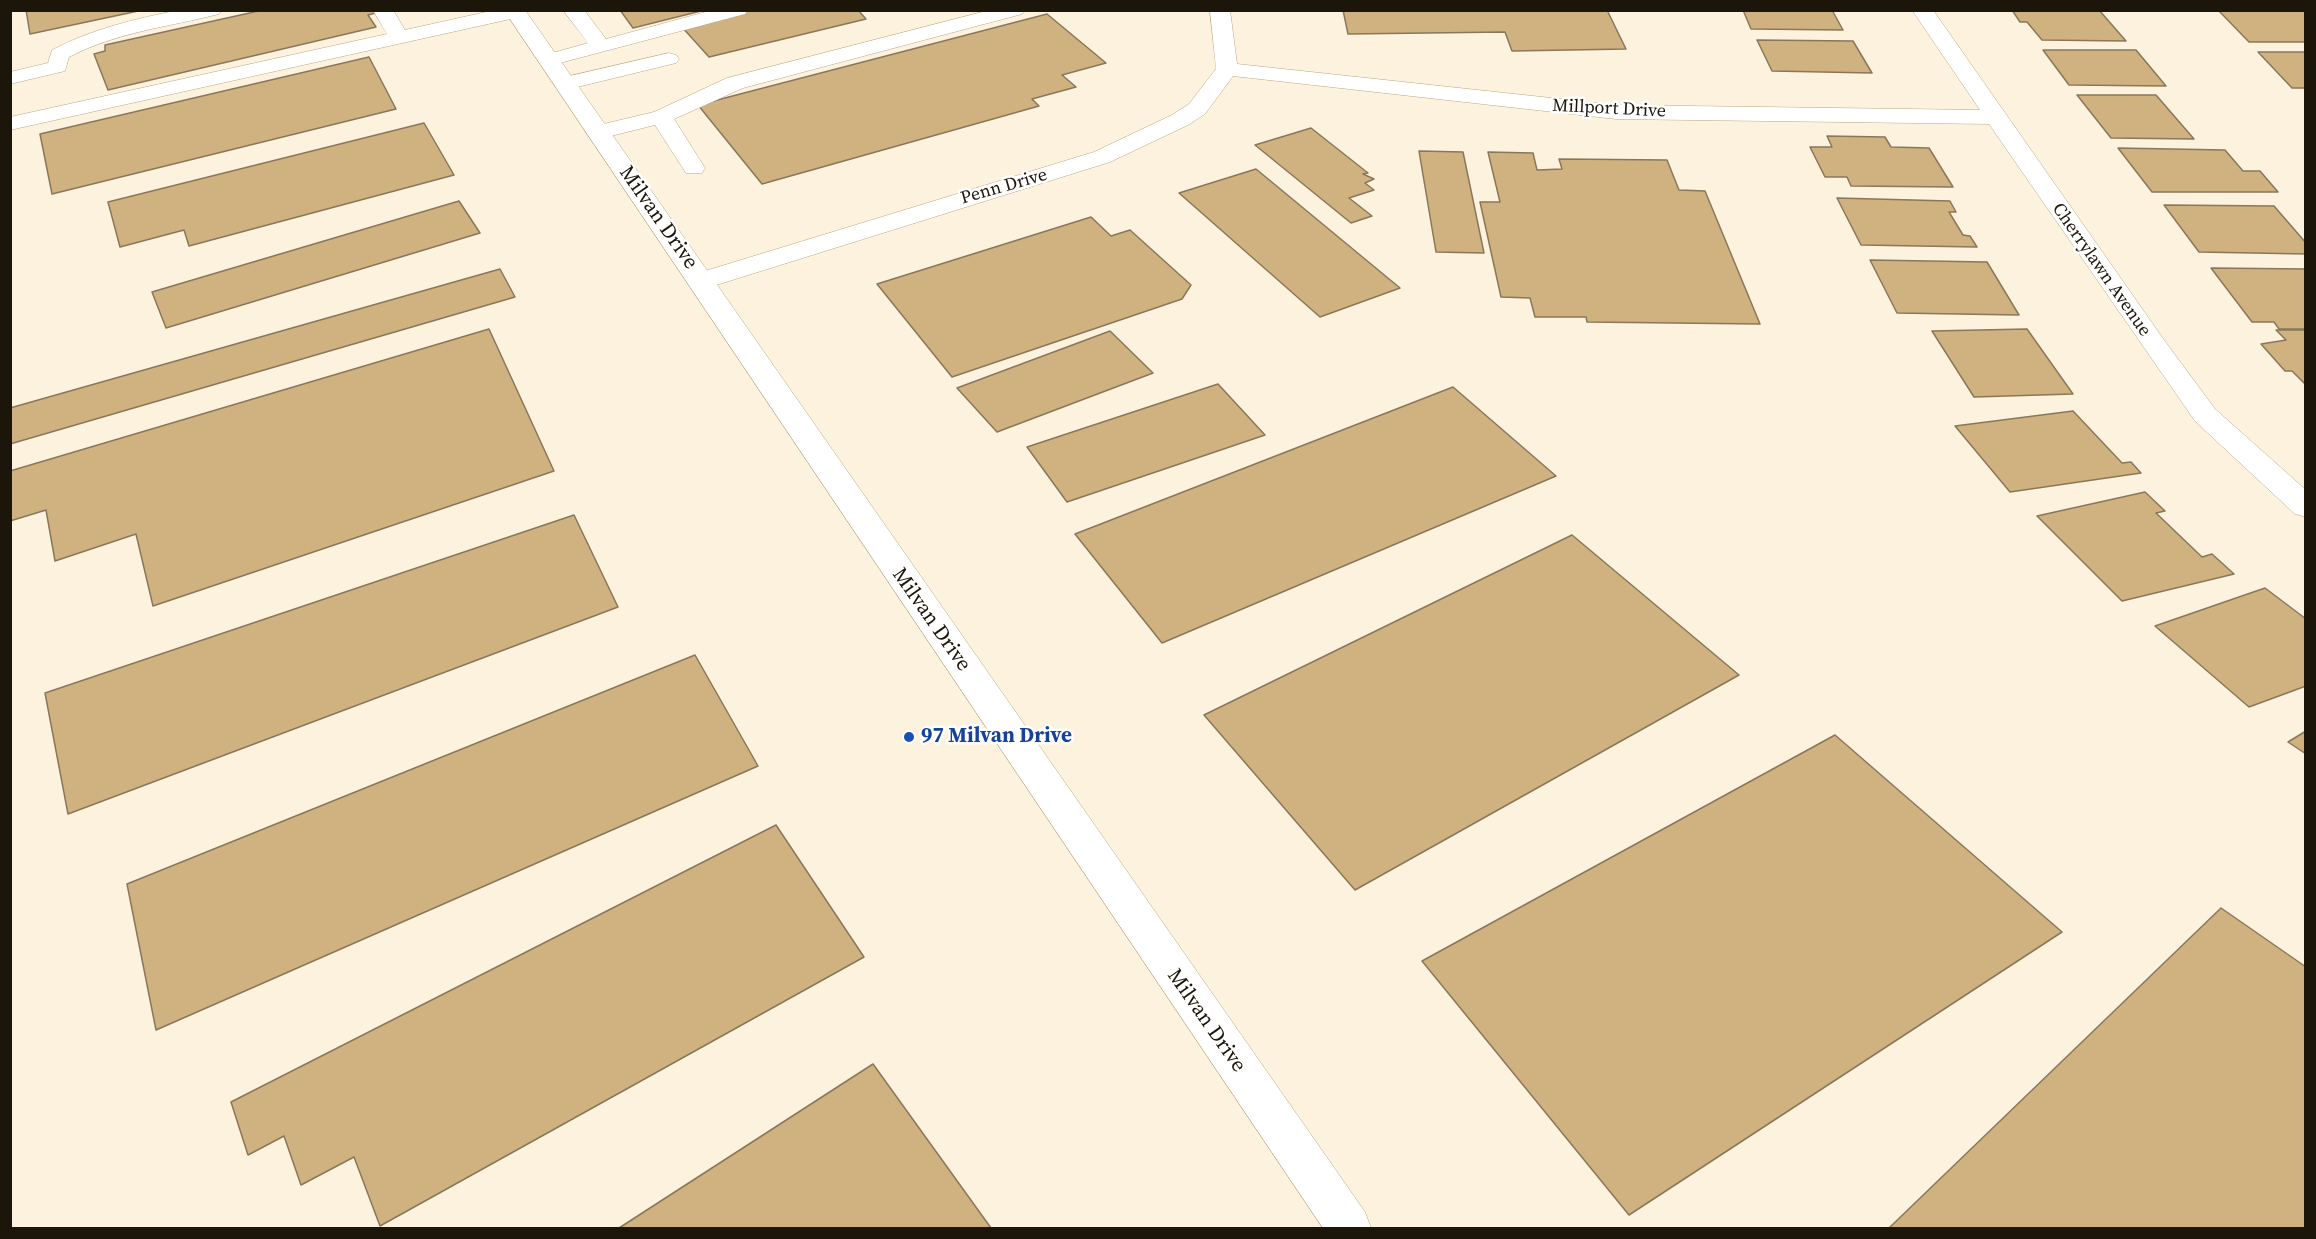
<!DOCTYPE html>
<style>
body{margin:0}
#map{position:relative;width:2316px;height:1239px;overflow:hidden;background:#fdf2de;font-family:"Source Serif 4",serif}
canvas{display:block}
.frame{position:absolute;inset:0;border:12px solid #1c160a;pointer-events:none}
</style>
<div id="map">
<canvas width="2316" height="1239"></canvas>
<div class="frame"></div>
</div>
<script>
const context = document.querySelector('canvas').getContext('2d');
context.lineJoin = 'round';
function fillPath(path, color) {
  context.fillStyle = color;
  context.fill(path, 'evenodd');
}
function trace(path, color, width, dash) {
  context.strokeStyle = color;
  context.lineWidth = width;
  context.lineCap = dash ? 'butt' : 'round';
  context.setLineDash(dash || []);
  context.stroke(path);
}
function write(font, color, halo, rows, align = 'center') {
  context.font = font + ' "Source Serif 4",serif';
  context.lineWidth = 5;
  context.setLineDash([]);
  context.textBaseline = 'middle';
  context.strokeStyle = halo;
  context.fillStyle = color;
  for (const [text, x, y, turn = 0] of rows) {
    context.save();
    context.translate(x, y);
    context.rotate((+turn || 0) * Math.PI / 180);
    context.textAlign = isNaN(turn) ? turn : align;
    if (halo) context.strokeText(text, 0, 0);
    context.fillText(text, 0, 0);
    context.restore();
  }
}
const building = new Path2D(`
 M26,10h117l-113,24z
 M263,10h124l-19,5 8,12 -268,63 -14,-36 11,-3v-6z
 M620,10h85l-72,18z
 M745,10h113l8,9 -157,38 -28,-31z
 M1343,10h264l19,39 -114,2 -7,-19 -157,2z
 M1743,10h89l11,20 -92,-1z
 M2012,10h87l27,31 -84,-1 -15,-18h-7z
 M2218,10h88v32h-57z
 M1047,14l59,49 -44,12 14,12 -44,12 7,7 -277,78 -64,-79z
 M1757,40l96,1 19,32 -100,-2z
 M2043,50h93l30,36 -97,-1z
 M2258,52h48v36h-14z
 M369,57l27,52 -344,85 -12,-60z
 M2077,95h79l38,44 -83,-1z
 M424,123l30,52 -265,71 -5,-16 -64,17 -12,-45z
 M1311,128l57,45 -5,1 11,5 -9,4 9,7 -25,8 23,18 -21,7 -96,-78z
 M1827,136l58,1 6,10 38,1 24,39 -102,-1 -4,-9h-22l-15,-30h22z
 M2118,148l107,2 18,21h17l18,21h-126z
 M1419,151l44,1 21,101 -48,-1z
 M1488,152l45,1 4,17 25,-1 -3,-10 108,1 12,30 26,1 55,133 -173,-2 -1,-5h-51l-5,-19 -29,-1 -21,-95h20z
 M1256,169l144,119 -80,29 -141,-124z
 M1837,198l113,3 6,11h-7l14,23 7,1 7,11 -116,-2z
 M459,201l21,32 -314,95 -14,-36z
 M2164,205l110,1 32,37v11l-107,-2z
 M1091,217l20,19 19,-6 61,55 -9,14 -230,78 -75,-93z
 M1870,260l117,2 32,53 -122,-2z
 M2211,268l95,1v60h-27l-5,-7h-22z
 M500,269l15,28 -505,147v-36z
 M489,329l65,142 -401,135 -17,-72 -81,27 -9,-51 -36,11v-50z
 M2027,329l46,65 -99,3 -42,-66z
 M2276,330h30v55l-14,-14h-7l-24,-27 25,-4z
 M1110,331l43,42 -156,59 -40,-44z
 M1218,384l47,51 -198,67 -40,-55z
 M1453,387l103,89 -394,167 -87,-109z
 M2073,411l49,52 9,-1 10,11 -131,19 -55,-66z
 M2145,492l20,19 -9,2 46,44 10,-3 22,20 -112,27 -85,-85z
 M574,515l44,92 -550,207 -23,-121z
 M1572,535l167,140 -384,215 -151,-175z
 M2265,588l41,31v67l-57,21 -94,-81z
 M695,655l63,111 -602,264 -29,-146z
 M2306,731v23l-18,-12z
 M1835,735l227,197 -433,283 -207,-254z
 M776,825l88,132 -484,269 -26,-69 -53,28 -17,-49 -36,19 -17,-53z
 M2221,908l85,59v261h-417z
 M873,1064l118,164h-372z`);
fillPath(building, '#d0b281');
trace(building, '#8a775a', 1.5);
const service = new Path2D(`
 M179,10h43l-3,4c-51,13 -102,18 -150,43l-4,14 -55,13v-12l38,-9 4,-13c40,-21 83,-31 127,-40z
 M373,10h20l12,20 90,-20 30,2 -3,4 -7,2 -505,112v-13l377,-83z
 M563,10h21l22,29 107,-29h35l-3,4 -189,50h-14l-3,-4 3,-4 46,-13z
 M990,10h35l-3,4 -279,74 -69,31 31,49 -3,5h-16l-31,-48 -56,14 -8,-2 -3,-5 3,-5 63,-15 73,-34z
 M669,53l7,2 3,4 -3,4 -111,27 -8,-1 -3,-5 3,-5z`);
const minor = new Path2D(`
 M1210,10h20l7,54 379,41 364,5 -68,-100h21l231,330 51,69 91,81v27l-11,-3 -100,-93 -206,-297 -373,-5 -383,-43 -28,38 -17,11 -78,37 -400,125 -9,2 -9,-2 -4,-6 4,-6 402,-123 78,-37 17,-11 27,-35z`);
const tertiary = new Path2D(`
 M504,10h21l840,1202 6,16h-48z`);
trace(service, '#b8a786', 1);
trace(minor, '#b8a786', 1);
trace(tertiary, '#b8a786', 1);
fillPath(service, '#fff');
fillPath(minor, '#fff');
fillPath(tertiary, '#fff');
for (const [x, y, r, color] of [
 [909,737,6,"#1a4fb4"]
]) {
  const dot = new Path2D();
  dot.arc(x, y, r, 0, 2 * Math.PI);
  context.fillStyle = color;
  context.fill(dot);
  trace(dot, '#fff', 2);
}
write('18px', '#1c160a', '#fff', [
 ["Millport Drive",1609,109,3],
 ["Penn Drive",1004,187,-16],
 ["Cherrylawn Avenue",2101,270,55]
]);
write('21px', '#1c160a', '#fff', [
 ["Milvan Drive",658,218,55],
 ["Milvan Drive",931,620,55],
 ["Milvan Drive",1206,1021,55]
]);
write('bold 21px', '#164399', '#fff', [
 ["97 Milvan Drive",921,737]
], 'left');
</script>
